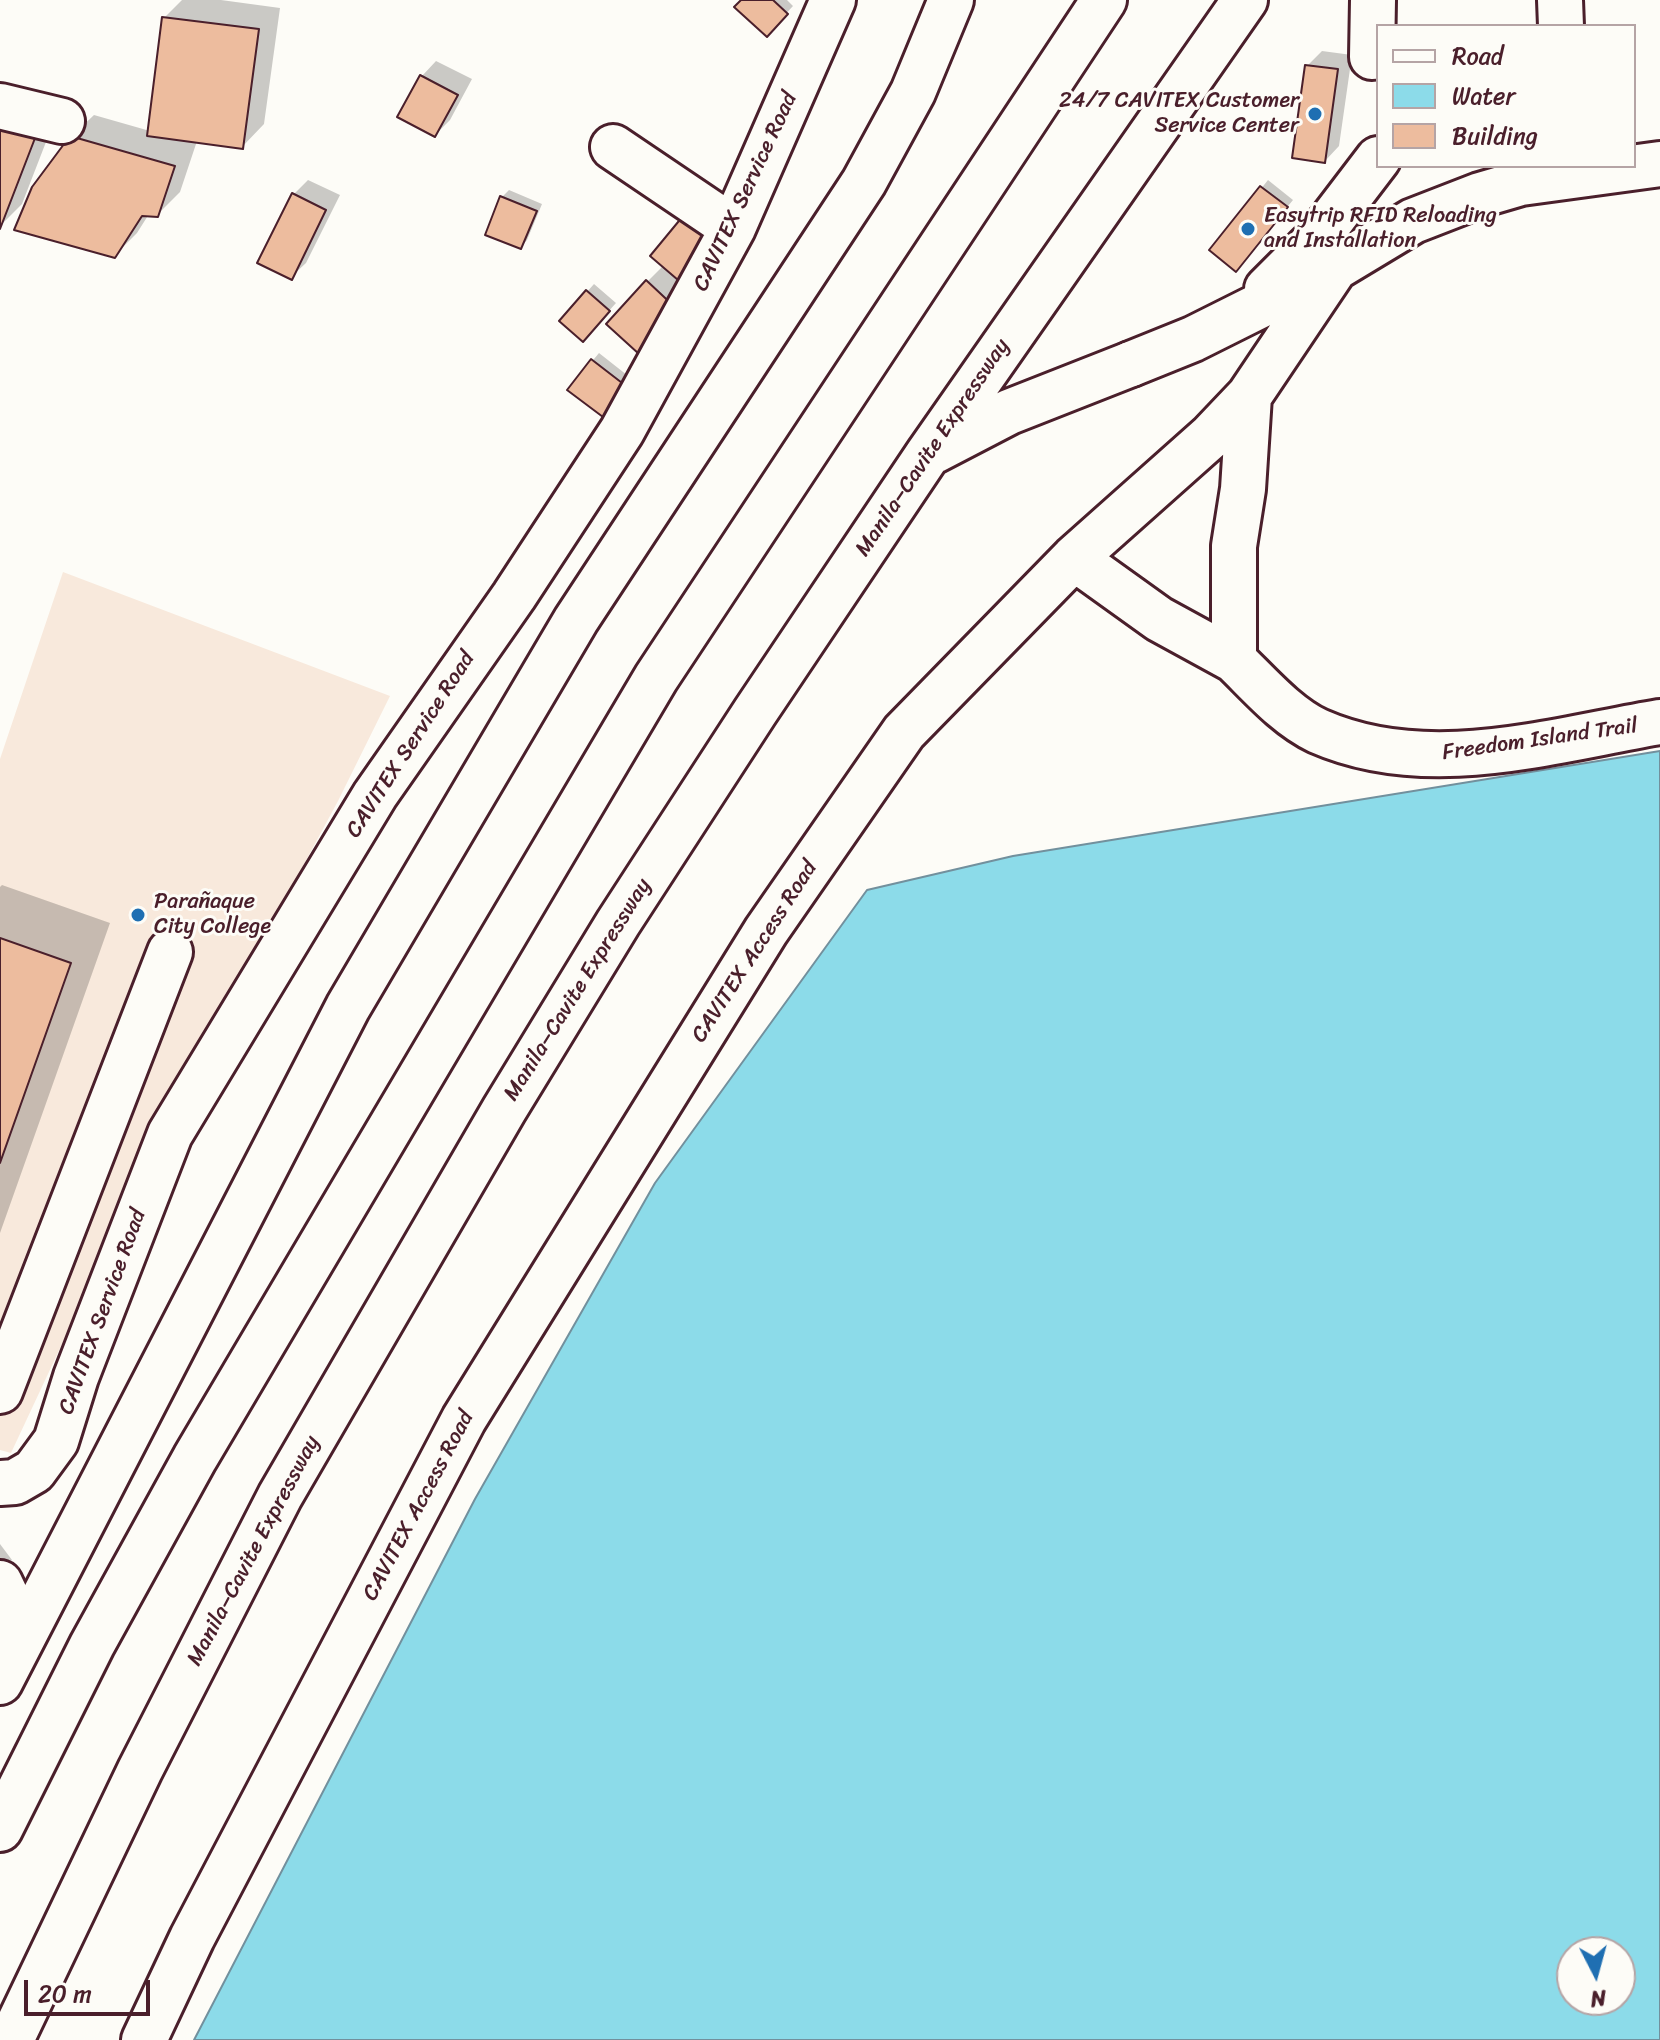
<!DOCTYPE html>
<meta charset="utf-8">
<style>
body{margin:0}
#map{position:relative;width:1660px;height:2040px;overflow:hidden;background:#fdfcf7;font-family:Sriracha,sans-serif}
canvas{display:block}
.legend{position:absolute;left:1376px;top:24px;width:260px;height:144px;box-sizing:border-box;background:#fdfcf7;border:2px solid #b5a4a5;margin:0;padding:10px 14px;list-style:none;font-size:24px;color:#4a1f2b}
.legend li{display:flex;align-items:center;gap:16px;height:40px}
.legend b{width:40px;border:2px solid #b5a4a5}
.north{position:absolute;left:1556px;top:1936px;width:80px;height:80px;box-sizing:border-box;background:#fdfcf7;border:2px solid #b5a4a5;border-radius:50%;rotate:174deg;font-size:22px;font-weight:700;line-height:32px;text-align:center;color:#4a1f2b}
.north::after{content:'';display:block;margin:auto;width:28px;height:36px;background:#1f6fb2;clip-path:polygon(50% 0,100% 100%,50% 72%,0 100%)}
.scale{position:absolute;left:24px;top:1980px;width:126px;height:36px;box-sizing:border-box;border:4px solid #4a1f2b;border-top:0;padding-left:10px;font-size:24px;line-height:28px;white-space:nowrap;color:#4a1f2b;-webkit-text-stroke:6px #fdfcf7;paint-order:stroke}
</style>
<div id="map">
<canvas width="1660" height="2040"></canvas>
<ul class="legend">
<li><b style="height:10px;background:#fdfcf7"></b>Road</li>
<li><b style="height:22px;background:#8cdbe9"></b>Water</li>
<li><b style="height:22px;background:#edbc9e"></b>Building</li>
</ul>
<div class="north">N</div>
<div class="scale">20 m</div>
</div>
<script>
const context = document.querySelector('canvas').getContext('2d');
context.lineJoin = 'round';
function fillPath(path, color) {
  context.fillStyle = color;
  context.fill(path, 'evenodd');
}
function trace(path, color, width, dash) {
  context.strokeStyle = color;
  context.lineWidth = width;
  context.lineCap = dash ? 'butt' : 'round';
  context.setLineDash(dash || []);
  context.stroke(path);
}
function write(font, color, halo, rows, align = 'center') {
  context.font = font + ' Sriracha,sans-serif';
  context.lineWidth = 6;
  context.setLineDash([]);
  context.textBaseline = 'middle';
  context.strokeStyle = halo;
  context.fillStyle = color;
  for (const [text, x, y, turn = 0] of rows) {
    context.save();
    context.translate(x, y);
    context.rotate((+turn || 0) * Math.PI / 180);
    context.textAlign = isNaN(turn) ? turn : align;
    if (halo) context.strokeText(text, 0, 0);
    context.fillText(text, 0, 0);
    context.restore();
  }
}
fillPath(new Path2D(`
 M63,572l327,124 -52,105 -167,310 -160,342 -11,-3v-691z`), '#f8e9dc');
const water = new Path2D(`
 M1660,751v1289h-1466l281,-541 180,-316 212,-293 146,-34zM1572,1952h48v48h-48z`);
fillPath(water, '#8cdbe9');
trace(water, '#72909d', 2);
fillPath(new Path2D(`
 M182,0h39l59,8 -16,116 -22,23 -45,-6 -17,51 -23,23 -8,-1 -12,19 -22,22 -44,-118 23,-22 56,16 14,-113z
 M743,0h44l6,6 -26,28z
 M1322,51l30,4 -13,91 -14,15 -18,-95z
 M436,61l36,18 -22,41 -15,15 -13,-59z
 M0,93l58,18 -36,93 -22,22z
 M308,180l32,15 -34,68 -15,14 2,-82z
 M1268,180l25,20 -51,62 -30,-12z
 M509,190l33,14 -15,36 -6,7 -19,-50z
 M664,265l21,5 -9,9 16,16 -38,42 -7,-55z
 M594,284l22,19 -27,30 -28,-12z
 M599,353l33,26 -29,35 -34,-25z
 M2,885l108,38 -110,310v-346z
 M0,1544l12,16 -12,11z`), '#0003');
const building = new Path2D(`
 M741,0h32l15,14 -21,23 -33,-30z
 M162,17l97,12 -16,120 -96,-13z
 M1305,65l33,4 -13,94 -33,-5z
 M420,75l38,20 -23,42 -38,-20z
 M0,122l37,11 -37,96z
 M70,136l105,30 -17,51 -16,-1 -27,42 -101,-28 18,-43z
 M1260,186l28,21 -52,65 -27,-22z
 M292,193l34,17 -34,70 -35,-17z
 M500,196l37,15 -16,38 -36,-14z
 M683,216l28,24 -33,40 -28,-24z
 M646,280l33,31 -40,43 -33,-30z
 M586,290l24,21 -27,31 -24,-21z
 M591,359l35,27 -23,31 -36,-27z
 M0,938l71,25 -71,200z`);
fillPath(building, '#edbc9e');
trace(building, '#4a1f2b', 2);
const minor = new Path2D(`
 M1560,0l1,26
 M0,106l62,15
 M613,147l120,81
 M1267,289l50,-50 61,-80
 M1131,364l62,-25 140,-70
 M1249,396l-6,93 -9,57v114c25,24 52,56 84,71 109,48 230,10 342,-9
 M1074,558l85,61 75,41
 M0,1391l170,-439
 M0,1483l15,-1 19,-11 22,-30 20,-64 94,-243 205,-339 139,-199 108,-165 111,-203 100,-228
 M0,1583l12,25 1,19
 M144,2040l48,-102 272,-519 302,-488 138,-199 170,-174 137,-122 38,-40 86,-128 78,-47 67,-26 41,-12 139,-19`);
const highway = new Path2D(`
 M1372,57l1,-57
 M934,451l75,-39 122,-48
 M0,1682l348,-675 228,-387 288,-438 49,-90 38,-92
 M0,1829l92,-184 103,-187 461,-780 448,-678
 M11,2040l129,-270 140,-274 224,-386 114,-187 137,-211 173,-258 317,-454`);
trace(minor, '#4a1f2b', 50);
trace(highway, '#4a1f2b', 50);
trace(minor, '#fdfcf7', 44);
trace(highway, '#fdfcf7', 44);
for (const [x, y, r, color] of [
 [1315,114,8,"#1f6fb2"],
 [1248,229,8,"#1f6fb2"],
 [138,915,8,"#1f6fb2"]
]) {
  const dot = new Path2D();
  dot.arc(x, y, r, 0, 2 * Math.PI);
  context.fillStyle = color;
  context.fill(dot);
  trace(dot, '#fdfcf7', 3);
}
write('22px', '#4a1f2b', '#fdfcf7', [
 ["24/7 CAVITEX Customer",1299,101,"right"],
 ["Service Center",1299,126,"right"],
 ["Easytrip RFID Reloading",1264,216],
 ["and Installation",1264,241],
 ["Parañaque",154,902],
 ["City College",154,927]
], 'left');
write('22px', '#4a1f2b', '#fdfcf7', [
 ["CAVITEX Service Road",746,192,-65],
 ["Manila–Cavite Expressway",933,448,-56],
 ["Freedom Island Trail",1540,740,-8],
 ["CAVITEX Service Road",411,745,-57],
 ["CAVITEX Access Road",755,952,-57],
 ["Manila–Cavite Expressway",578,990,-58],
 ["CAVITEX Service Road",103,1312,-70],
 ["CAVITEX Access Road",419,1506,-62],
 ["Manila–Cavite Expressway",254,1551,-62]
]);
</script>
